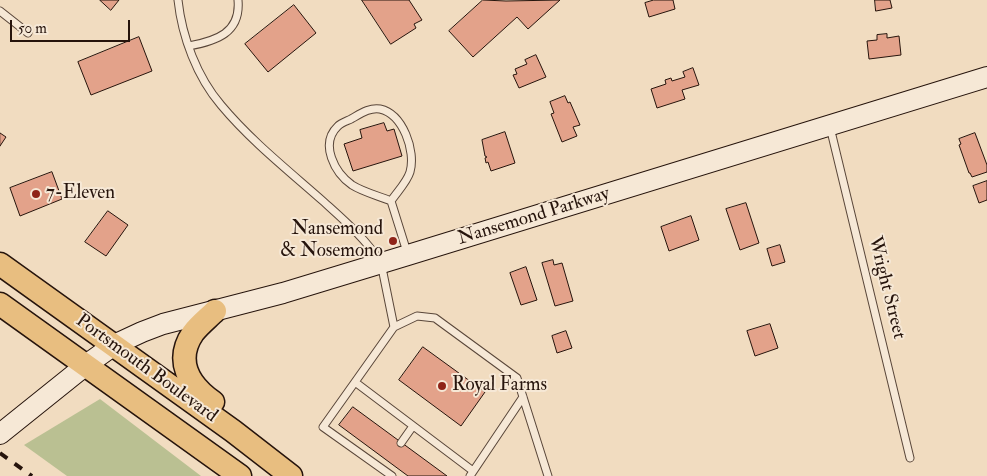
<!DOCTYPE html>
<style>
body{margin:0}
#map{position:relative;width:987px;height:476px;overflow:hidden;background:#f1dcc0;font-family:"IM FELL Double Pica",serif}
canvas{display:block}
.scale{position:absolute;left:10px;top:20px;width:120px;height:22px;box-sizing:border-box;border:2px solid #26140c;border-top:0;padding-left:6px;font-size:15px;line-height:18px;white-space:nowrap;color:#26140c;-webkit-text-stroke:4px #f6e8d6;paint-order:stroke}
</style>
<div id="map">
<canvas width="987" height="476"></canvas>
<div class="scale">50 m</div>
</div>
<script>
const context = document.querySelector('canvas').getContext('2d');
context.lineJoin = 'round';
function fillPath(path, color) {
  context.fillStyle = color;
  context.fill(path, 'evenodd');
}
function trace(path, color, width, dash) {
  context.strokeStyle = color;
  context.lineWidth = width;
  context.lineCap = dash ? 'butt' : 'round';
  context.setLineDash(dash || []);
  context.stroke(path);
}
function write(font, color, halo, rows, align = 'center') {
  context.font = font + ' "IM FELL Double Pica",serif';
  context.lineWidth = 4;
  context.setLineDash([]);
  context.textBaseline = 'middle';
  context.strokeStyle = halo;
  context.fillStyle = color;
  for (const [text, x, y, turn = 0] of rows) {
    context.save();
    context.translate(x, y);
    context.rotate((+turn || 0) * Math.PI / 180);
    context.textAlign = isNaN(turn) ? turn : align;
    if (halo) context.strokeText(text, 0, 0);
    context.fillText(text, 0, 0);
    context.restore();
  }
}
fillPath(new Path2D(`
 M100,399l101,77h-134l-43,-31z`), '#bac092');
const building = new Path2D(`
 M100,0h19l-8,10z
 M362,0h47l13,20 -8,4 2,4 -25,16z
 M483,0l23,1 54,-1 -32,29 -11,-12 -44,40 -24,-26z
 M654,0h19l2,9 -26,8 -4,-14z
 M875,0h15l2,8 -16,3z
 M294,5l22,28 -48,39 -23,-28z
 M887,34v4l12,-2 2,19 -32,4 -2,-18 10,-1v-5z
 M139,37l13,34 -61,24 -13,-33z
 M536,55l10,22 -27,11 -6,-13 4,-1 -2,-5 12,-5 -2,-4z
 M693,68l6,17 -17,5 3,9 -28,9 -6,-19 15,-5 -1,-4 6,-2 1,3 13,-4 -2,-5z
 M565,96l3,7 2,-1 10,23 -7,2 4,9 -15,6 -11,-28 3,-1 -4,-11z
 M384,123l3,8 7,-2 8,27 -49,15 -9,-27 18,-6 -2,-8z
 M505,132l10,31 -24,8 -3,-9 -2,1 -1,-5 2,-1 -2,-1 -3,-16z
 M0,133l6,4 -6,9z
 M975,133l12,32v7l-15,5 -2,-4h-1l-10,-28 2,-1 -2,-5z
 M52,172l10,27 -42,17 -10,-28z
 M987,181v19l-8,3 -6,-17z
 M746,203l13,40 -19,7 -14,-41z
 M108,211l20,14 -22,31 -21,-14z
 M691,216l8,24 -30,11 -8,-24z
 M780,245l5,17 -13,4 -5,-17z
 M553,260l1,5 8,-2 11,38 -18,5 -13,-43z
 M526,267l11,33 -16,5 -11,-32z
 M770,324l8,24 -23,8 -8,-25z
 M566,331l6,17 -15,5 -5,-17z
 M423,347l62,45 -24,34 -62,-46z
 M353,407l94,69h-39l-69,-51z`);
fillPath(building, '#e3a28a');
trace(building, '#26140c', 1);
const lane = new Path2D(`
 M178,0c4,37 19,77 43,105 30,36 68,66 103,97 21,19 42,37 57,61l13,64 23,-11 18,2 82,60 31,98
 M0,11l28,22
 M189,46c27,-5 52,-13 49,-46
 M830,127l80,331
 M391,201c6,-9 16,-19 19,-29 6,-21 -7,-58 -30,-63 -10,-2 -20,5 -29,10 -4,2 -10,4 -13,7 -19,18 -3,47 14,59 11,7 27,11 39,16l16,51
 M394,327l-39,55 118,89
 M355,382l-32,45 69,49
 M401,443l12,-17
 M470,476l53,-79`);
const secondary = new Path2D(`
 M0,434l86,-69 28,-20 28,-13 21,-8 120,-31 125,-38 579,-178`);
const primary = new Path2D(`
 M0,264l233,167 58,45
 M0,304l240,172
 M213,402c-24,-17 -39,-41 -20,-69 6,-8 15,-15 22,-22`);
trace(lane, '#594639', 9);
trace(secondary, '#26140c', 22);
trace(primary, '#26140c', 25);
trace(lane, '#f6e8d6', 7);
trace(secondary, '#f6e8d6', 20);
trace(primary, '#e8be80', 22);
trace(new Path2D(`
 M0,453l32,23`), '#26140c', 4, [9, 9]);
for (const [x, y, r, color] of [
 [36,194,5,"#8f2418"],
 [393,241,5,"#8f2418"],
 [442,386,5,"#8f2418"]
]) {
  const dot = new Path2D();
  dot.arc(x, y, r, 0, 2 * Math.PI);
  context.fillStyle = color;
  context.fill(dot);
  trace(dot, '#f6e8d6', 2);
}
write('19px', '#26140c', '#f6e8d6', [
 ["7-Eleven",46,194],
 ["Nansemond",383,230,"right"],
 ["& Nosemono",383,252,"right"],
 ["Royal Farms",452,386]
], 'left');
write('19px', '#26140c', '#f6e8d6', [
 ["Nansemond Parkway",534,217,-17],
 ["Wright Street",886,288,76],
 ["Portsmouth Boulevard",146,369,36]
]);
</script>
